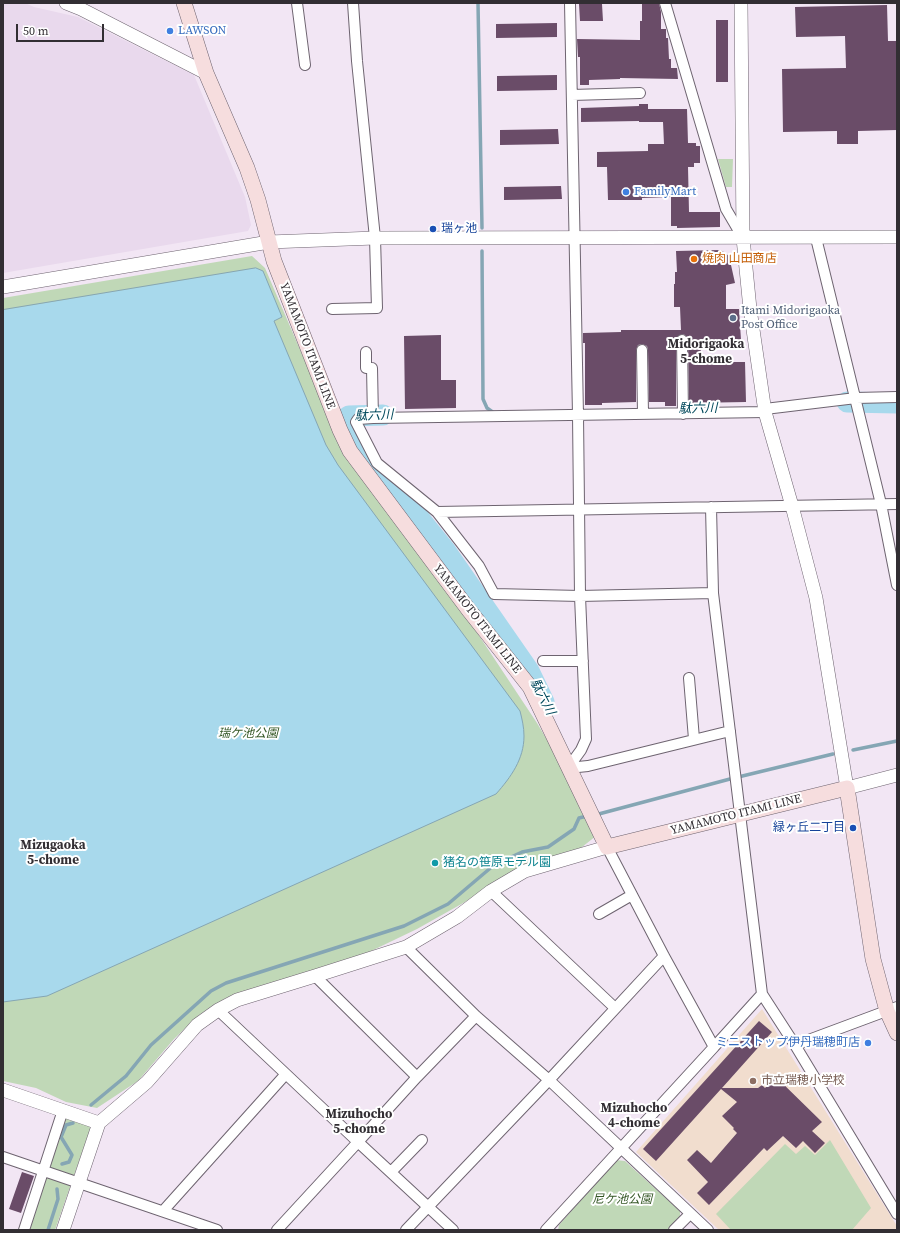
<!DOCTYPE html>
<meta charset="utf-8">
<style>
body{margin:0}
#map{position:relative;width:900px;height:1233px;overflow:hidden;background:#f2e6f4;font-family:"Source Serif 4",serif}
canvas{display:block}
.frame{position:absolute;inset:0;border:4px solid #322e33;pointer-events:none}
.scale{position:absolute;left:16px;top:24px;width:88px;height:18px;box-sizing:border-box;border:2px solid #322e33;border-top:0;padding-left:5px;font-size:12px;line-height:14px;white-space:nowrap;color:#322e33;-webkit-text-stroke:3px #fff;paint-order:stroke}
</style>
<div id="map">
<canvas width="900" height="1233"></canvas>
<div class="frame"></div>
<div class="scale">50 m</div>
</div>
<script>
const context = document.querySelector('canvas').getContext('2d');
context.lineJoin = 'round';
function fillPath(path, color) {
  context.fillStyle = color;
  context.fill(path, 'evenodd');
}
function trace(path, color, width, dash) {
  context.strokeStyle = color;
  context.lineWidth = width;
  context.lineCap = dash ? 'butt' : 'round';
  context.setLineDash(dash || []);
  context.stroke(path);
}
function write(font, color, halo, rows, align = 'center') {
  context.font = font + ' "Source Serif 4","Noto Sans JP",serif';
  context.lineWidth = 4;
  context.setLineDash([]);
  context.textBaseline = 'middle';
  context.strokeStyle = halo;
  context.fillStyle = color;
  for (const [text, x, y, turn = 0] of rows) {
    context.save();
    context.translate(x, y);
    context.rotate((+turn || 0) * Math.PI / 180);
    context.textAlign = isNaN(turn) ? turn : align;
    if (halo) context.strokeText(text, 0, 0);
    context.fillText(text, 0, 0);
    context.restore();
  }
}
fillPath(new Path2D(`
 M3,3h22l9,4 44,10 116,58 51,122 6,28 -3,6 -245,42z`), '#e9d9ed');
fillPath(new Path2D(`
 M762,1009l135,217v4h-178l-83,-78z`), '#f1ddce');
fillPath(new Path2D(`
 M718,159h15l-1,28h-6z
 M252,256l13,12 79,184 122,164 71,107 22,37 37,76 -19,15 -76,27 -36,24 -48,27 -50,24 -141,45 -27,17 -25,24 -36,42 -41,27 -31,-6 -30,-14 -33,-7v-783z
 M63,1114l29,10 -37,106h-30z
 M830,1140l41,68 -19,22h-121l-15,-16 69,-70 11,10 9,-8 10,9z
 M616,1160l9,1 55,50v8l-11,11h-111l1,-5z`), '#c0d8b7');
const water = new Path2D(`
 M256,268l7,3 19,46 -8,4 52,124 12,20 182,246c2,8 4,16 4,25 0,23 -13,41 -28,58l-449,202 -44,6v-692z`);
fillPath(water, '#a8d9ec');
trace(water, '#85a6b4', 1);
trace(new Path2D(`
 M478,3l4,225
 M482,251l1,148 4,9 7,5
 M853,750l44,-9
 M595,815l135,-36 103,-25
 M91,1105l35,-29 25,-31 60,-54 15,-8 178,-57 44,-22 46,-39 28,-13 26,-5 26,-18 5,-11 8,-2
 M62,1164l7,-2 3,-7 -11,-18 5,-12 7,-2
 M48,1230l10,-31 -1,-10`), '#85a6b4', 3.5);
trace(new Path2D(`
 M847,402l50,1
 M383,415l-34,1 -4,3 18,34 18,30 24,23 15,13 25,31 84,121 15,31`), '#a8d9ec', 21);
fillPath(new Path2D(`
 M642,3h17l2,9v17h5v9h2l1,21h2v9h6l1,11 -58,-1v1l-31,1v5h-9v-28h-2l-1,-18 63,1v-19h2z
 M579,4h23l1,17h-23z
 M887,5l1,36h9v89l-39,1v13h-21v-13l-54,1 -1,-63 64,-1 -1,-32 -49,1 -1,-30z
 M716,20h12v62h-12z
 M557,23v14l-61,1v-14z
 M557,75v15l-60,1v-15z
 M639,104h9v5h39l1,34h8v3h4v17h-6v4h-6l1,45h31v15l-43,1v-2h-6v-29l-29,1v2h-34l-1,-33h-10v-15l51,-1v-7h16l-1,-22h-24v-1l-58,1v-14l58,-2z
 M558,129l1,15 -59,1v-15z
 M561,186l1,13 -58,1v-13z
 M721,250l8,6 6,27 -9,2v24h13l2,31 -40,1v21h44l1,40 -57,1 -1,-63 -3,-5 -3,-1 -5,3 -1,3v66h-11v-4h-16l-1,-52 -1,-4 -5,-2 -4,1 -2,5v52l-34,1v2h-17v-62h-2v-10l38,-1v-2h60l-1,-23h-6v-23h1v-12h2l-1,-21z
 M441,335v45h15v28l-51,1 -1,-73z
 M759,1021l13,11 -50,56h36l4,-3 3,3 11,-11 46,45 -10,9 13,12 -10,10 -12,-12 -7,7 -13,-12 -16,15 -3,-3 -55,57 -12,-12 11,-11 -21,-22 10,-10 14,13 26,-30 -4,-4 1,-1 -12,-12 15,-14 -16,-13 -65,72 -13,-12z
 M22,1172l12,4 -13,37 -12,-4z`), '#6a4c68');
const minor = new Path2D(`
 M297,3l8,62
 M665,3l61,206 17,29
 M572,95l68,-2
 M816,238l65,266 16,81
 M332,309l45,-1 -2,-70 -18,-177 -4,-58
 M682,340l1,74
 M642,350l1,64
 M366,352v16h6l1,50
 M765,409l91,-11 41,-1
 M711,507l2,86 49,401 33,51 102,-38
 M437,512l460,-8
 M713,593l-133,3 -86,-2 -15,-28 -42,-54 -60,-49 -21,-41 2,-3 15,-1 392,-6
 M543,661h40
 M689,678l5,61
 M568,768l13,-18 5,-11 -6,-143 -2,-181 -8,-412
 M568,768l20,-2 142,-35
 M607,847l57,109 50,91 48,-53
 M491,891l124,117
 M599,914l33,-19
 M406,947l70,69 73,64 159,150
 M315,976l102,101
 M218,1010l140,132 -81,88
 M795,1045l102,169
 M3,1157l214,73
 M391,1172l31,-32
 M163,1211l122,-136
 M24,1230l39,-120
 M406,1230l143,-150 115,-124
 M453,1230l-95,-88 59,-65 59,-61
 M546,1230l168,-183
 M674,1230l16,-16`);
const tertiary = new Path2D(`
 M66,3l15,6 125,64
 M741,3l2,235 7,71 15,103 27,94 24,92 31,190 50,-13
 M3,287l266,-45 106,-4 522,-1
 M3,1090l96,33
 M63,1230l36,-107 48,-41 50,-57 21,-15 19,-10 78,-24 91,-29 51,-30 34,-26 34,-20 82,-24`);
const secondary = new Path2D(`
 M184,3l22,70 41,95 11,32 16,61 66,169 10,21 118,158 62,78 77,160 240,-59 26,171 14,52 10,22`);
trace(minor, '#6e6470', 12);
trace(tertiary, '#6e6470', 14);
trace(secondary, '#6e6470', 16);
trace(minor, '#fff', 10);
trace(tertiary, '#fff', 13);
trace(secondary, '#f6ddde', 15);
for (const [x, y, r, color] of [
 [170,31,4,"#3f7fe0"],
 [626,192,4,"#3f7fe0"],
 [433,229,4,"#1a4fb4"],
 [694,259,4,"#e8710a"],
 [733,318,4,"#5c6f8a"],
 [853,828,4,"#1a4fb4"],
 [435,863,4,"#0f9aa8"],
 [868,1043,4,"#3f7fe0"],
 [753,1081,4,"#8d6e63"]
]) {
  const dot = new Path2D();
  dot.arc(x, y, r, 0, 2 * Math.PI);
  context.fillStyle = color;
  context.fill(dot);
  trace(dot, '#fff', 1.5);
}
write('12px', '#366cbe', '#fff', [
 ["LAWSON",178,31],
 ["FamilyMart",634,192],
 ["ミニストップ伊丹瑞穂町店",860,1043,"right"]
], 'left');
write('12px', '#164399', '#fff', [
 ["瑞ヶ池",441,229],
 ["緑ヶ丘二丁目",845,828,"right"]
], 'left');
write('12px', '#c56008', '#fff', [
 ["焼肉 山田商店",702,259]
], 'left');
write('12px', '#4e5e75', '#fff', [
 ["Itami Midorigaoka",741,311],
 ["Post Office",741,325]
], 'left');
write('12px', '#322e33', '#fff', [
 ["YAMAMOTO ITAMI LINE",307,346,69],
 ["YAMAMOTO ITAMI LINE",477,619,52],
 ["YAMAMOTO ITAMI LINE",736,815,-14]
]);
write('italic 12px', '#335624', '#fff', [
 ["瑞ケ池公園",248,734],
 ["尼ケ池公園",622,1200]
]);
write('12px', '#0d838f', '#fff', [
 ["猪名の笹原モデル園",443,863]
], 'left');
write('12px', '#785e54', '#fff', [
 ["市立瑞穂小学校",761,1081]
], 'left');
write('bold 13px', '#322e33', '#fff', [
 ["Midorigaoka",706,345],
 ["5-chome",706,360],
 ["Mizugaoka",53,846],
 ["5-chome",53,861],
 ["Mizuhocho",634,1109],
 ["4-chome",634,1124],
 ["Mizuhocho",359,1115],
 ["5-chome",359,1130]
]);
write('italic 13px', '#02495c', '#fff', [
 ["駄六川",698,409,-1],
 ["駄六川",374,416,-2],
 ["駄六川",542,697,63]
]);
</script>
